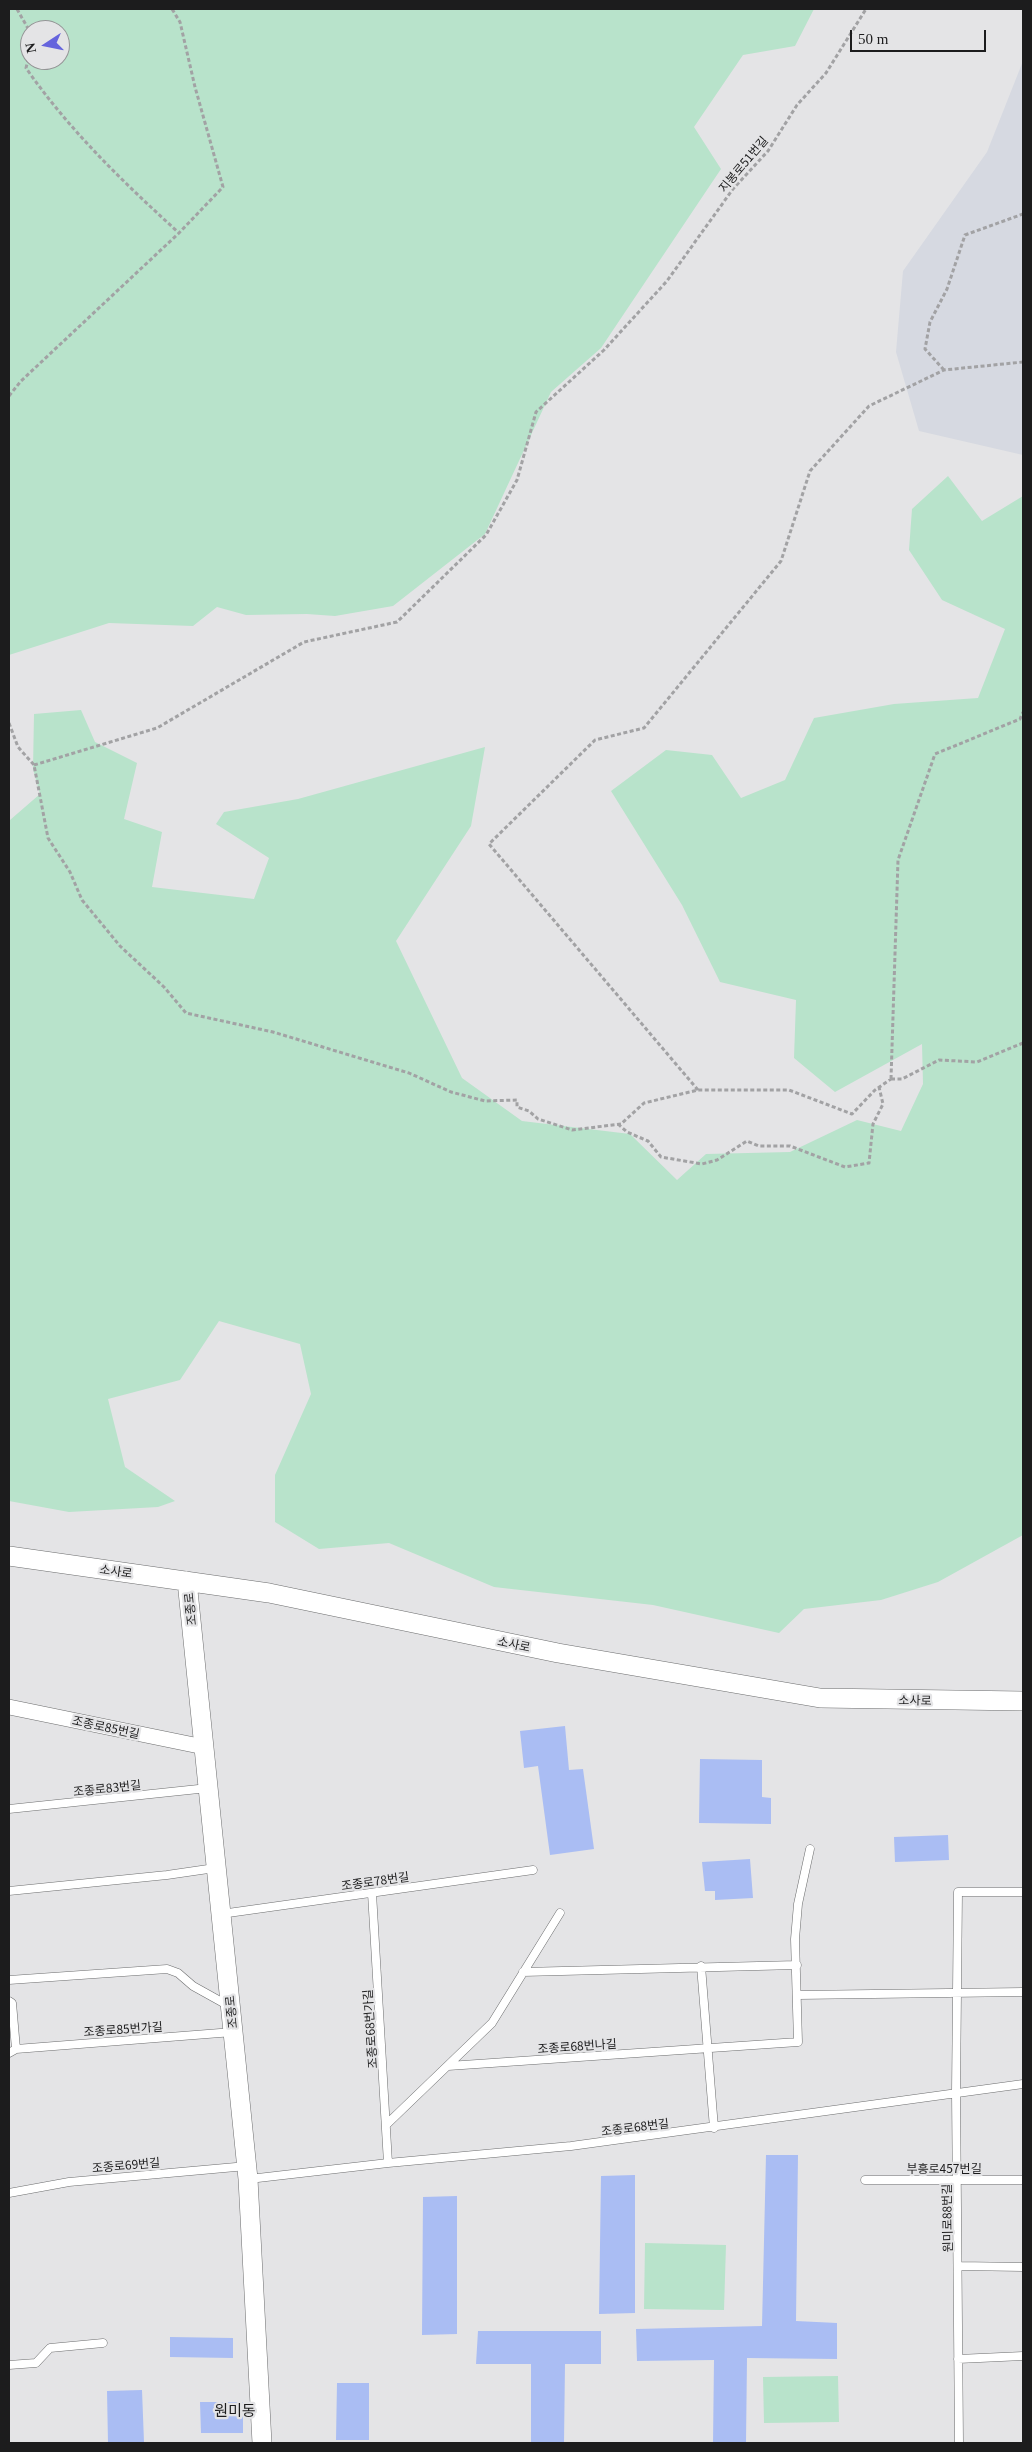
<!DOCTYPE html>
<meta charset="utf-8">
<style>
body{margin:0}
#map{position:relative;width:1032px;height:2452px;overflow:hidden;background:#e4e4e6;font-family:Georgia,serif}
canvas{display:block}
.frame{position:absolute;inset:0;border:10px solid #1c1c1d;pointer-events:none}
.north{position:absolute;left:20px;top:20px;width:50px;height:50px;box-sizing:border-box;background:#e4e4e6;border:1px solid #949496;border-radius:50%;rotate:259deg;font-size:14px;font-weight:700;line-height:20px;text-align:center;color:#1c1c1d}
.north::after{content:'';display:block;margin:auto;width:18px;height:22px;background:#6564dd;clip-path:polygon(50% 0,100% 100%,50% 72%,0 100%)}
.scale{position:absolute;left:850px;top:30px;width:136px;height:22px;box-sizing:border-box;border:2px solid #1c1c1d;border-top:0;padding-left:6px;font-size:15px;line-height:18px;white-space:nowrap;color:#1c1c1d;-webkit-text-stroke:4px #e4e4e6;paint-order:stroke}
</style>
<div id="map">
<canvas width="1032" height="2452"></canvas>
<div class="frame"></div>
<div class="north">N</div>
<div class="scale">50 m</div>
</div>
<script>
const context = document.querySelector('canvas').getContext('2d');
context.lineJoin = 'round';
function fillPath(path, color) {
  context.fillStyle = color;
  context.fill(path, 'evenodd');
}
function trace(path, color, width, dash) {
  context.strokeStyle = color;
  context.lineWidth = width;
  context.lineCap = dash ? 'butt' : 'round';
  context.setLineDash(dash || []);
  context.stroke(path);
}
function write(font, color, halo, rows, align = 'center') {
  context.font = font + ' Georgia,"Noto Sans KR",serif';
  context.lineWidth = 4.5;
  context.setLineDash([]);
  context.textBaseline = 'middle';
  context.strokeStyle = halo;
  context.fillStyle = color;
  for (const [text, x, y, turn = 0] of rows) {
    context.save();
    context.translate(x, y);
    context.rotate((+turn || 0) * Math.PI / 180);
    context.textAlign = isNaN(turn) ? turn : align;
    if (halo) context.strokeText(text, 0, 0);
    context.fillText(text, 0, 0);
    context.restore();
  }
}
fillPath(new Path2D(`
 M1023,61v394l-104,-24 -23,-79 7,-81 84,-119z`), '#d6d9e1');
fillPath(new Path2D(`
 M9,9h805l-19,37 -52,9 -49,72 27,42 -120,179 -50,44 -66,142 -92,72 -58,10 -28,-2 -61,1 -29,-8 -24,19 -84,-3 -100,32zM30,30h30v30h-30z
 M948,476l34,45 41,-25v1039l-85,47 -57,18 -77,9 -25,24 -126,-28 -159,-18 -105,-44 -70,6 -44,-27v-47l36,-81 -11,-50 -81,-23 -39,59 -72,19 17,68 50,34 -17,6 -89,5 -60,-11v-683l1,2 30,-26 -7,-25 1,-55 47,-4 14,32 42,21 -13,56 38,13 -10,55 102,12 15,-41 -53,-34 8,-12 74,-13 187,-52 -14,79 -75,115 66,137 60,43 108,13 47,46 29,-26 84,-2 67,-32 44,11 22,-47 -1,-40 -87,48 -41,-34 2,-58 -76,-18 -38,-77 -71,-114 55,-41 46,5 29,43 44,-18 29,-62 80,-14 84,-6 27,-69 -63,-29 -33,-50 3,-41z
 M645,2243l81,2 -2,65 -80,-1z
 M838,2376l1,46 -75,1 -1,-46z`), '#b8e3cb');
fillPath(new Path2D(`
 M565,1726l4,44 14,-1 11,80 -44,6 -12,-89 -14,2 -4,-37z
 M700,1759l62,1v37l9,1v26l-72,-1z
 M948,1835l1,25 -54,2 -1,-25z
 M750,1859l3,39 -38,2v-9h-10l-3,-29z
 M766,2155h32l-2,166 41,2v36l-90,-1 -1,85h-33l1,-83 -77,1 -1,-32 126,-3z
 M635,2175v138l-36,1 2,-138z
 M457,2196v138l-35,1 1,-138z
 M478,2331h123v33h-36l-1,79h-33v-79h-55z
 M170,2337l63,1v20l-63,-1z
 M337,2383h32v57h-33z
 M142,2390l2,52 -36,1 -1,-52z
 M200,2402h43v31h-42z`), '#aabdf3');
const service = new Path2D(`
 M9,1809l199,-21
 M9,1891l158,-16 48,-7
 M372,1893l16,270
 M221,1914l312,-44
 M701,1966l13,162
 M523,1972l274,-7
 M9,1980l158,-11 11,4 15,13 36,20
 M798,1995l225,-3
 M9,2001l3,2 4,46
 M9,2053l7,-4 217,-17
 M448,2066l350,-24 -3,-103 3,-35 12,-55
 M387,2124l105,-101 68,-110
 M249,2179l139,-16 183,-17 452,-62
 M865,2180h158
 M9,2193l60,-11 178,-16
 M959,2266l64,1
 M958,2359l65,-3
 M9,2365l27,-2 14,-15 53,-5
 M959,2443l-3,-351 2,-200h65`);
const minor = new Path2D(`
 M9,1707l195,40`);
const tertiary = new Path2D(`
 M9,1556l260,37 289,60 262,45 203,3
 M187,1581l61,598 14,264`);
trace(service, '#6c6d6e', 9);
trace(minor, '#6c6d6e', 16);
trace(tertiary, '#6c6d6e', 20);
trace(new Path2D(`
 M17,9l13,23
 M30,52l-4,16c43,62 97,114 153,165
 M944,370l-19,-21 5,-27 17,-33 18,-54 58,-21
 M9,396l12,-15 158,-148 44,-46 -28,-100 -15,-65 -8,-13
 M9,723l9,24 16,18 14,73 22,34 12,28 38,46 44,41 22,26 87,19 136,41 42,19 34,9 32,-1v7l12,4 9,8 34,11 49,-6 23,-21 54,-13h91l63,24 23,-24 16,-11
 M34,765l123,-37 147,-86 93,-20 89,-87 31,-55 19,-68 68,-62 63,-69 66,-92 35,-38 29,-46 29,-32 40,-64
 M891,1079l7,-219 37,-106 85,-35 3,-7
 M891,1079h11l37,-19 38,2 46,-19
 M698,1090l-209,-246 106,-104 49,-12 137,-167 29,-90 59,-65 75,-36 79,-8
 M618,1124l9,8 21,9 13,16 41,7 15,-4 30,-19 12,5h31l55,21 24,-4 4,-39 10,-20 -4,-17`), '#a2a2a4', 3, [4, 2.5]);
trace(service, '#fff', 8);
trace(minor, '#fff', 15);
trace(tertiary, '#fff', 19);
write('12px', '#1c1c1d', '#e4e4e6', [
 ["지봉로51번길",743,164,-50],
 ["소사로",116,1571,8],
 ["조종로",190,1609,-96],
 ["소사로",514,1644,12],
 ["소사로",915,1700,1],
 ["조종로85번길",106,1727,12],
 ["조종로83번길",107,1788,-6],
 ["조종로78번길",375,1881,-8],
 ["조종로",231,2012,-96],
 ["조종로85번가길",123,2029,-4],
 ["조종로68번가길",370,2029,-94],
 ["조종로68번나길",577,2046,-4],
 ["조종로68번길",635,2127,-7],
 ["조종로69번길",126,2165,-5],
 ["부흥로457번길",944,2168],
 ["원미로88번길",947,2218,-91]
]);
write('15px', '#1c1c1d', '#e4e4e6', [
 ["원미동",235,2410]
]);
</script>
